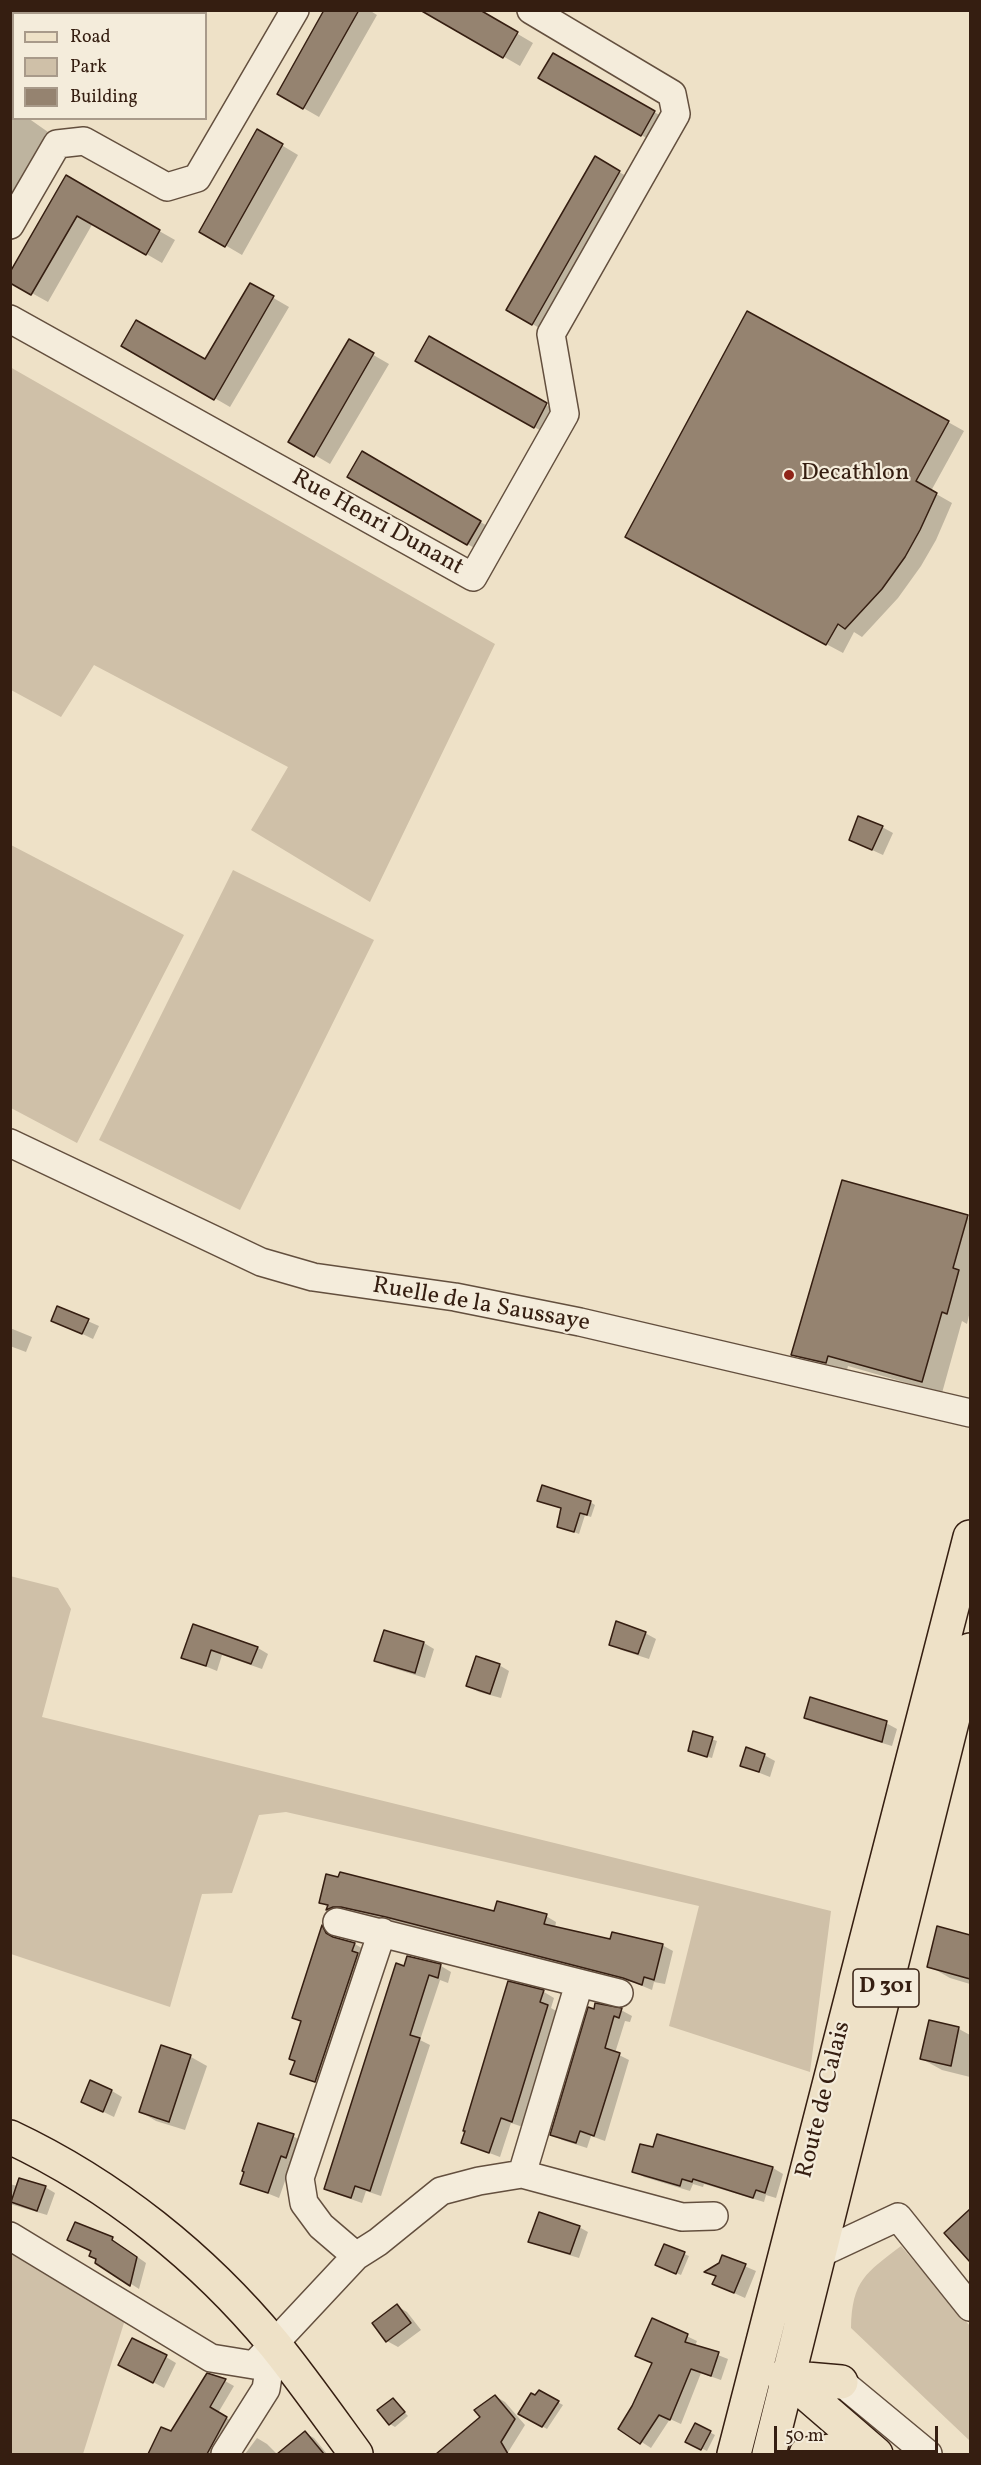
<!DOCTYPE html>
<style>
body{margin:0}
#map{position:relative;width:981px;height:2465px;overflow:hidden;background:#eee1c7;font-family:Vollkorn,serif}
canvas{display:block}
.frame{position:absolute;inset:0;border:12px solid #351e11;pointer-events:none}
.legend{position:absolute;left:12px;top:12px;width:195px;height:108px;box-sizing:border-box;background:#f4ecdb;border:2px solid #a89a8a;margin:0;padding:8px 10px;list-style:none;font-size:18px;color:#351e11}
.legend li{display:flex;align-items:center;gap:12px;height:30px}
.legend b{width:30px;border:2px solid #a89a8a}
.scale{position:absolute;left:774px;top:2426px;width:164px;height:27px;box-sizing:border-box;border:3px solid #351e11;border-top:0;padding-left:8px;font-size:18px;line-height:21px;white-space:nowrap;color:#351e11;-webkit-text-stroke:4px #f4ecdb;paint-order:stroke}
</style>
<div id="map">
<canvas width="981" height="2465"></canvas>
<div class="frame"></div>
<ul class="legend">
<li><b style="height:8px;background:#eee1c7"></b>Road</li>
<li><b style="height:16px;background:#cfc0a8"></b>Park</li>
<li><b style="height:16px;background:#958370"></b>Building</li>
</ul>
<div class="scale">50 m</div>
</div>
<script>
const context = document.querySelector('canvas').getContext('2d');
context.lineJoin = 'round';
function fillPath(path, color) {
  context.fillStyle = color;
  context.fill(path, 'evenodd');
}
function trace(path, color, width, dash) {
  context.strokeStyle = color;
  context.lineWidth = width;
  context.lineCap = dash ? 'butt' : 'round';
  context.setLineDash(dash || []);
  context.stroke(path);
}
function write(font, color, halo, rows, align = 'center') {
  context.font = font + ' Vollkorn,serif';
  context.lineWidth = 4.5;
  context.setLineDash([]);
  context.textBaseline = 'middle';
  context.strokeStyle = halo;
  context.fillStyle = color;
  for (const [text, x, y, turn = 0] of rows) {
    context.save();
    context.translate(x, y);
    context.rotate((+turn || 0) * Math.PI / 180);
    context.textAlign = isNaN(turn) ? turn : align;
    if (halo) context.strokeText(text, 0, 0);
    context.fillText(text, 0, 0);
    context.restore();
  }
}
fillPath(new Path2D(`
 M10,367l485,277 -125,258 -119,-72 37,-63 -194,-102 -33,52 -50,-27z
 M11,845l173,90 -107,208 -66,-35z
 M233,870l141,70 -134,270 -141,-70z
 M10,1576l48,12 13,21 -29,108 789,194 -21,161 -141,-46 30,-120 -413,-94 -27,3 -27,78 -30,1 -32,113 -159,-53z
 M11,2241l117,69 -45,144h-72z
 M901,2246l69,80v115l-119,-113c1,-48 15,-55 50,-82z`), '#cfc0a8');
fillPath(new Path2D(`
 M10,10h139l-2,4h-133v5l-4,-1z
 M326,10h43l8,5 -58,102 -40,-23z
 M423,10h54l56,33 -13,23z
 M554,55l116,66 -13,23 -117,-67z
 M10,108l4,1v9h14l20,14 -38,64z
 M258,131l40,24 -56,100 -41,-24z
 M596,159l39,22 -87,152 -40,-23z
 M66,178l109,62 -13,23 -69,-40 -45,79 -38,-21z
 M251,285l38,22 -59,100 -107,-62 82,16z
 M429,338l133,76 -12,22 -133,-76z
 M349,341l40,23 -59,100 -39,-23z
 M948,422l16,9 -33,60 21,12 -16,37 -15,26 -23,32 -36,39 -8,-5 -11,21 -200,-107z
 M363,454l133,77 -13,22 -134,-77z
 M882,827l11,6 -10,22 -33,-15z
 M967,1217l3,1v93l-3,13 -5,-3 -20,72 -94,-27 -2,8 -34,-8 -19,-12z
 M58,1308l41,18 -6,13 -40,-19z
 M10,1328l22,9 -6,15 -16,-6z
 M539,1501l51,1 5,3 -4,12 -6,-2 -6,19 -20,-8 4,-17z
 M194,1626l64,22 10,6 -6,15 -40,-14 -5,16 -34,-14z
 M385,1632l39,11 10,6 -9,29 -39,-12 -10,-6z
 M645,1633l11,6 -7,20 -28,-9 -10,-6z
 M499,1665l10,6 -8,27 -22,-6 -11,-6z
 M806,1717l80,6 11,6 -5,17 -76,-23z
 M694,1733l23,8 -5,17 -18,-5z
 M764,1755l11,6 -5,16 -28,-11z
 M321,1902l225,14 10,6 -1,6 56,13 51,4 11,6 -8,33 -11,-2 -2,8 -17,-7 -237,-61 -45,-10h-9l-6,3z
 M323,1928l9,5 3,6 20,5 10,6 -39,137 -34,-14 11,-50 -9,-5z
 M970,1931v53l-20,-6 -21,-12 40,-30z
 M441,1966l10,6 -3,11 -8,-3 -20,60 10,5 -49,151 -15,-5 -4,12 -26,-9 -10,-6 79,-221z
 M510,1983l34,9 10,6 -3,10 7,4 -35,115 -12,-4 -11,34 -37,-14z
 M621,2010l11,6 -2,6 -5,-1 -10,32 14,7 -24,81 -14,-5 -4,12 -25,-8 -10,-6 43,-123z
 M930,2022l29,7 11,6v42l-28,-7 -20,-11z
 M162,2047l29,10 16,9 -22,64 -29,-9 -15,-9z
 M112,2091l10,6 -8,20 -31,-15z
 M658,2135l115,33 10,6 -7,24 -10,-3 -2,7 -60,-18 -1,3 -10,-3 -3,7 -46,-14 -10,-6 20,-22z
 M293,2136l10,6 -11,19 -13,37 -37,-15z
 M10,2184l7,2 28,1 10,6 -8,22 -37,-11z
 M579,2227l9,5 -9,26 -40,-12 -9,-5z
 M112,2239l34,24 -7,26 -42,-27z
 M665,2246l24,10 -8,19 -20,-8z
 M723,2257l33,14 -11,27 -31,-14 3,-6 -10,-6 14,-8z
 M397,2306l10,6 14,18 -23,17 -11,-6 -13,-18z
 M653,2320l44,21 -2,5 33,13 -7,21 -20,-7 -20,51 -11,-5 -19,29 -31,-20 13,-21 20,-44z
 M166,2357l10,6 -12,25 -44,-24z
 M225,2381l9,5 -16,27 17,10 -16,31h-8l-25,-14 -7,14h-29l11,-25 11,4z
 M539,2392l24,13 -16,24 -27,-15z
 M495,2396l10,6 20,23 -18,29h-69l44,-37z
 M393,2400l15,16 -13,11 -5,-3z
 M696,2425l19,10 -8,16 -20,-10z
 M305,2433l9,5 13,16h-26l-9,-10z
 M257,2438l10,6 10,10h-32z`), '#0003');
const building = new Path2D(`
 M324,10h35l-56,99 -26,-15z
 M420,10h60l38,22 -15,26z
 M553,53l102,58 -14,25 -103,-58z
 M257,129l26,15 -58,103 -26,-15z
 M595,156l25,15 -88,154 -26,-15z
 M66,175l94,55 -14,25 -69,-39 -46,79 -21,-12v-11z
 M250,283l24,13 -60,104 -93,-54 15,-26 69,39z
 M747,311l202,110 -33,60 21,12 -17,37 -15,27 -23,32 -37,40 -7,-5 -12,21 -201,-108z
 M429,336l118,67 -13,25 -119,-67z
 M349,339l25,14 -60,104 -26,-15z
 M362,451l119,70 -14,24 -120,-68z
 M858,816l25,10 -11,24 -23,-10z
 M842,1180l126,35 -15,53 6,2 -12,44 -5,-2 -20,70 -94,-26 -2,7 -35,-8z
 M57,1306l32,13 -7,15 -31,-13z
 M542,1485l49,16 -4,14 -7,-2 -6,19 -17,-5 4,-19 -24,-7z
 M616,1621l30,11 -8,22 -29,-9z
 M193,1624l65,23 -7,17 -40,-14 -5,16 -25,-8z
 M384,1630l40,12 -9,31 -41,-12z
 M476,1656l24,8 -10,30 -24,-8z
 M810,1697l77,24 -5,21 -78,-24z
 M693,1731l20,6 -6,20 -19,-6z
 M746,1747l19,7 -6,18 -19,-6z
 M340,1872l154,39 3,-10 50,13 -3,10 66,15 2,-7 51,12 -9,36 -10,-3 -2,8 -19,-7 -237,-61 -45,-10h-8l-7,3 2,-5 -9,-2 7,-29 12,3z
 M322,1925l4,8 7,4 22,6 -3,8 6,2 -43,129 -25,-8 5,-13 -6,-2 12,-38 -9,-3z
 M937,1926l33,9v44l-43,-12z
 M407,1956l34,8 -3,14 -9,-3 -19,60 10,3 -50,153 -15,-5 -4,12 -27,-9 72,-226 8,3z
 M508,1981l36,9 -4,12 8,3 -36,117 -11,-4 -12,35 -28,-10 4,-12h-2z
 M595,2003l27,5 -3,10 -5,-2 -9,32 15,5 -26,83 -14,-5 -4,12 -26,-8 38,-128 6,2z
 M929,2020l30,7 -8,39 -31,-7z
 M161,2045l30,10 -22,67 -30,-10z
 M90,2080l22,10 -9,22 -22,-10z
 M258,2123l36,11 -8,24 -5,-2 -13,37 -28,-9 4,-12 -2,-1z
 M657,2134l116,33 -8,26 -9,-3 -3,8 -60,-19 -1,3 -10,-3 -2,7 -48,-14 8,-28 13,3z
 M19,2178l27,8 -9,25 -26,-9z
 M970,2209v53l-26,-29z
 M539,2212l41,14 -10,28 -42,-12z
 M75,2222l38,15 -1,3 25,17 -7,29 -35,-23 1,-4 -7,-3 2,-5 -24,-11z
 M664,2244l21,8 -9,22 -21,-9z
 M722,2255l24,9 -12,29 -22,-9 4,-8 -12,-4 15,-9z
 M397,2304l14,19 -25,19 -14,-19z
 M652,2318l36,16 -3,8 34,10 -8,24 -20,-7 -21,51 -11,-5 -19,29 -22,-15 14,-23 20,-43 -17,-7z
 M132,2338l35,17 -14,28 -35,-18z
 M207,2373l19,6 -16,28 17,10 -20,37h-59l13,-27 10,4z
 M539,2390l20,11 -17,26 -24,-13 13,-21 4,2z
 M495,2395l20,24 -14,23 7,12h-72l44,-37 -6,-7z
 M393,2398l12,14 -16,13 -12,-15z
 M695,2423l16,8 -10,19 -16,-8z
 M305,2431l19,23h-47z`);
fillPath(building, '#958370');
trace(building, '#351e11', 1.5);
const minor = new Path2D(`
 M10,225l47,-81 27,-3 83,46 30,-9 98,-168
 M10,319l463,258 92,-163 -14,-80 125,-220 -4,-20 -141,-84
 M10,1143l251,119 52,15 142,20 125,25 390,91
 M337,1922l282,71
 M522,2174l57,-190
 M10,2236l201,122 43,7 102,-109 22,-14 63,-51 38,-10 43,-7 160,43 32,-1
 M821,2253l77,-36 72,90
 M356,2256l-35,-30 -17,-23 -4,-25 82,-246
 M841,2382l87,72
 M225,2454l41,-65 7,-45`);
const major = new Path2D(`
 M10,2137c102,48 193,121 264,207 29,36 55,73 82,110
 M783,2377l58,5
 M788,2378l88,76
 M734,2454l236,-917
 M769,2454l201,-804
 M806,2454l24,-3 40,3`);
trace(minor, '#634f3e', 30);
trace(major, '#351e11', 36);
trace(minor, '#f4ecdb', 27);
trace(major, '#eee1c7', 33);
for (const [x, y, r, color] of [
 [789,475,6,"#8f2418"]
]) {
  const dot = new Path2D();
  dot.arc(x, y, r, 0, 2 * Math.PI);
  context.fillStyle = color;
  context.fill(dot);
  trace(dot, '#f4ecdb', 2);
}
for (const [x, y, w] of [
 [886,1988,66]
]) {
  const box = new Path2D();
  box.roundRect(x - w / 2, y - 19, w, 38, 4.5);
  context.fillStyle = '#f4ecdb';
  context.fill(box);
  trace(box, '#351e11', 1.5);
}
write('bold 22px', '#351e11', null, [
 ["D 301",886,1988]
]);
write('24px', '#351e11', '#f4ecdb', [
 ["Decathlon",801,475]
], 'left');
write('24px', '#351e11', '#f4ecdb', [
 ["Rue Henri Dunant",377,524,29],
 ["Ruelle de la Saussaye",481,1306,10],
 ["Route de Calais",825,2100,-76]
]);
</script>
